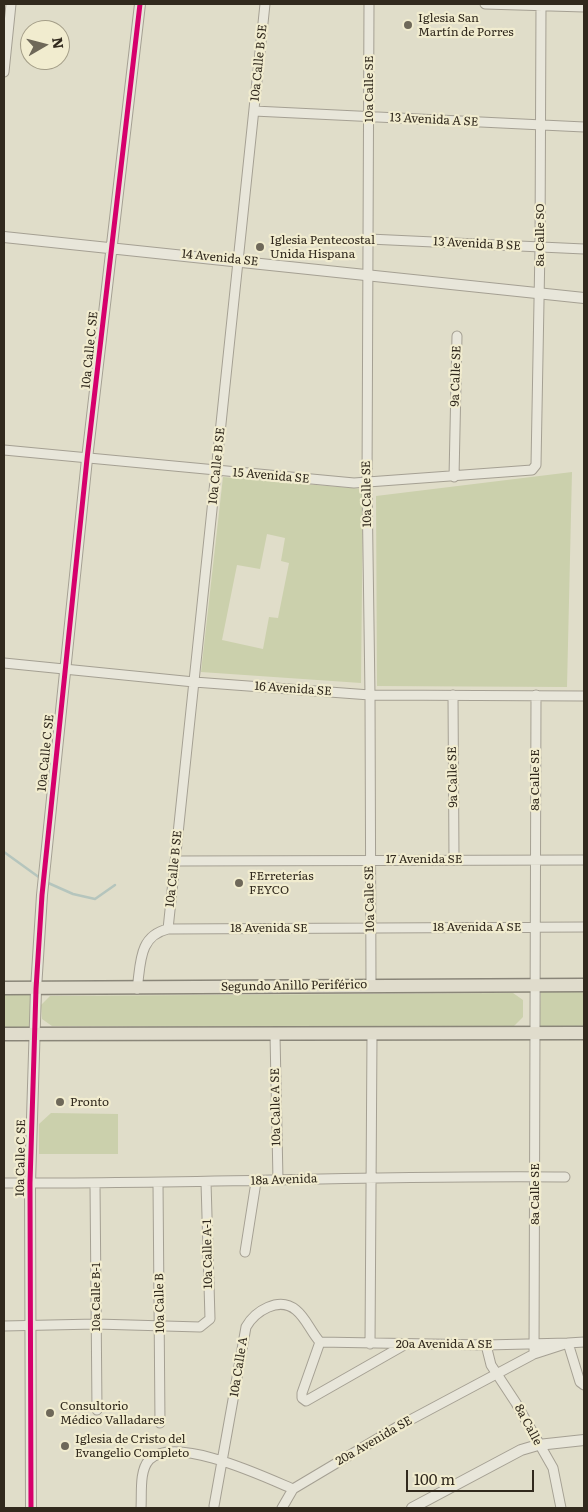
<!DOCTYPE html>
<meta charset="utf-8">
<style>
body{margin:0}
#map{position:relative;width:588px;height:1512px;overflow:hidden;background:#e0ddc9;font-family:Literata,serif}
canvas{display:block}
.frame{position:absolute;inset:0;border:5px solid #31291d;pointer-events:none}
.north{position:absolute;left:20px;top:20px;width:50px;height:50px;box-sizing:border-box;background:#f1eccf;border:1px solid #a49e88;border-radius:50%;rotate:82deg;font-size:14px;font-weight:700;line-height:20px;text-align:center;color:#31291d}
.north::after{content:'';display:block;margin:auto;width:18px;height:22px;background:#6e6859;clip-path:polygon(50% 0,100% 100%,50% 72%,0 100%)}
.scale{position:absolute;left:406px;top:1470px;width:128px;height:22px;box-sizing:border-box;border:2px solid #31291d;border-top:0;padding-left:6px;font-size:15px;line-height:18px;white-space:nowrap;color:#31291d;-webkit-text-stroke:4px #f1eccf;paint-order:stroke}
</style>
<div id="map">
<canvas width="588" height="1512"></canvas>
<div class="frame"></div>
<div class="north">N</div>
<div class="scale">100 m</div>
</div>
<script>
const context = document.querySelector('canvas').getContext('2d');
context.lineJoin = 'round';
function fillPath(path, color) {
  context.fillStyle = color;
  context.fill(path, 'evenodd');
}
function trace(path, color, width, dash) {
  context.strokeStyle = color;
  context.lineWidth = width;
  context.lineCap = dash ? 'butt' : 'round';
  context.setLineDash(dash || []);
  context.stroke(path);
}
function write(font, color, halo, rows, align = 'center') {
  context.font = font + ' Literata,serif';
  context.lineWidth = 4.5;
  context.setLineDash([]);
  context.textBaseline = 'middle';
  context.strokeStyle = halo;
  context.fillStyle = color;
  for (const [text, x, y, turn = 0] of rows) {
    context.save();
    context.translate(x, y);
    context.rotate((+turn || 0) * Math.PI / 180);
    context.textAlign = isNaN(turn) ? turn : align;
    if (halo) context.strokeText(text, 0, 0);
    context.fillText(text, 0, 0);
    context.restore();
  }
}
fillPath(new Path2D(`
 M572,472l-5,215 -190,-1 -1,-190z
 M223,477l140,12 -2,194 -160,-11zM267,534l18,4 -4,23 8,2 -11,55 -9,-1 -6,32 -41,-9 15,-75 23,4z
 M541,986l43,2v40l-45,1z
 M31,988l-1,43h-26v-42z
 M513,993l10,7v17l-10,10 -461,-1 -10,-7 -1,-14 9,-9z
 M51,1113l67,1v40h-79v-30z`), '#cbd0ac');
trace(new Path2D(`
 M4,852l36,26
 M46,882l27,12 22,5 20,-14`), '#b5c5bd', 2.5);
const minor = new Path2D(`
 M369,4l-2,479 3,212 1,290
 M485,4l99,3
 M4,72l7,-68
 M254,111l330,16
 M369,239l215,10
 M4,450l350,33 178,-13 4,-5 4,-218 1,-243
 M454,477l3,-141
 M4,663l190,19 176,13 214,1
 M453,695l1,164
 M175,861l409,-1
 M168,929l97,-925
 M137,989c4,-25 1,-53 31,-60l416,-2
 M275,1035l3,145
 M4,1183c187,1 374,-8 561,-6
 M158,1183l2,240
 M95,1184l2,226
 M245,1252l11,-70
 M4,1326l92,-2 104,3 10,-8 -4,-137
 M320,1342l166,3 82,-2 12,39 4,3
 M320,1342l-18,51v5l4,3 100,-57
 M370,1344l2,-309
 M486,1345l5,20 25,38 37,65 8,40
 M534,1354l2,-659
 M214,1506l32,-179c9,-16 33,-31 50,-17 10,8 15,22 24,32
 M141,1508c1,-14 -2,-37 8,-48 25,-26 116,17 144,29
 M282,1508l11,-19 104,-62 137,-73 34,-11 16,-1`);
const tertiary = new Path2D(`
 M4,237l580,61
 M31,1508l-1,-325 6,-194 6,-94 45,-436 53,-455
 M412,1508l109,-58 17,-5 46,-5`);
const primary = new Path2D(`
 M4,988l580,-3
 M4,1034l580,-1`);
trace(minor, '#a5a093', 11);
trace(tertiary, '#a5a093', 12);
trace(primary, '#8a8679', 15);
trace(minor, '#e8e6da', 9);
trace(tertiary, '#e8e6da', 10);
trace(primary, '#e0dccc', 12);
trace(new Path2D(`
 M31,1508l-1,-325 6,-194 6,-94 45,-436 53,-455`), '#d6006c', 5);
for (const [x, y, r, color] of [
 [408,25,5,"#6e6859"],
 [260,247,5,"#6e6859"],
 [239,883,5,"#6e6859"],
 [60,1102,5,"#6e6859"],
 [50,1413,5,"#6e6859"],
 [65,1446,5,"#6e6859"]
]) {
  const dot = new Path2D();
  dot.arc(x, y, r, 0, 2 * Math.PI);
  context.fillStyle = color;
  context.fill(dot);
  trace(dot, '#f1eccf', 2);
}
write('12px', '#31291d', '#f1eccf', [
 ["Iglesia San",418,18],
 ["Martín de Porres",418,32],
 ["Iglesia Pentecostal",270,240],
 ["Unida Hispana",270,254],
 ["FErreterías",249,876],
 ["FEYCO",249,890],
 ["Pronto",70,1102],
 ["Consultorio",60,1406],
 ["Médico Valladares",60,1420],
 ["Iglesia de Cristo del",75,1439],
 ["Evangelio Completo",75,1453]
], 'left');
write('12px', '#31291d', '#f1eccf', [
 ["10a Calle B SE",259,63,-84],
 ["10a Calle SE",369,89,-90],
 ["13 Avenida A SE",434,120,3],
 ["8a Calle SO",540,235,-90],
 ["13 Avenida B SE",477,244,3],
 ["14 Avenida SE",220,258,6],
 ["10a Calle C SE",90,350,-84],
 ["9a Calle SE",456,376,-88],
 ["10a Calle B SE",217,466,-84],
 ["15 Avenida SE",271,476,5],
 ["10a Calle SE",367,494,-91],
 ["16 Avenida SE",293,689,4],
 ["10a Calle C SE",46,753,-84],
 ["9a Calle SE",453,777,-91],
 ["8a Calle SE",535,780,-90],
 ["17 Avenida SE",424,859],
 ["10a Calle B SE",174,869,-84],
 ["10a Calle SE",370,899,-91],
 ["18 Avenida A SE",477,927],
 ["18 Avenida SE",269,928],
 ["Segundo Anillo Periférico",294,986,-1],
 ["10a Calle A SE",276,1107,-91],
 ["10a Calle C SE",21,1158,-89],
 ["18a Avenida",284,1180,-2],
 ["8a Calle SE",535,1194,-90],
 ["10a Calle A-1",208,1254,-91],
 ["10a Calle B-1",96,1297,-90],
 ["10a Calle B",160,1303,-91],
 ["20a Avenida A SE",444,1344],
 ["10a Calle A",239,1367,-81],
 ["8a Calle",528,1425,62],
 ["20a Avenida SE",374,1441,-30]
]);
</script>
